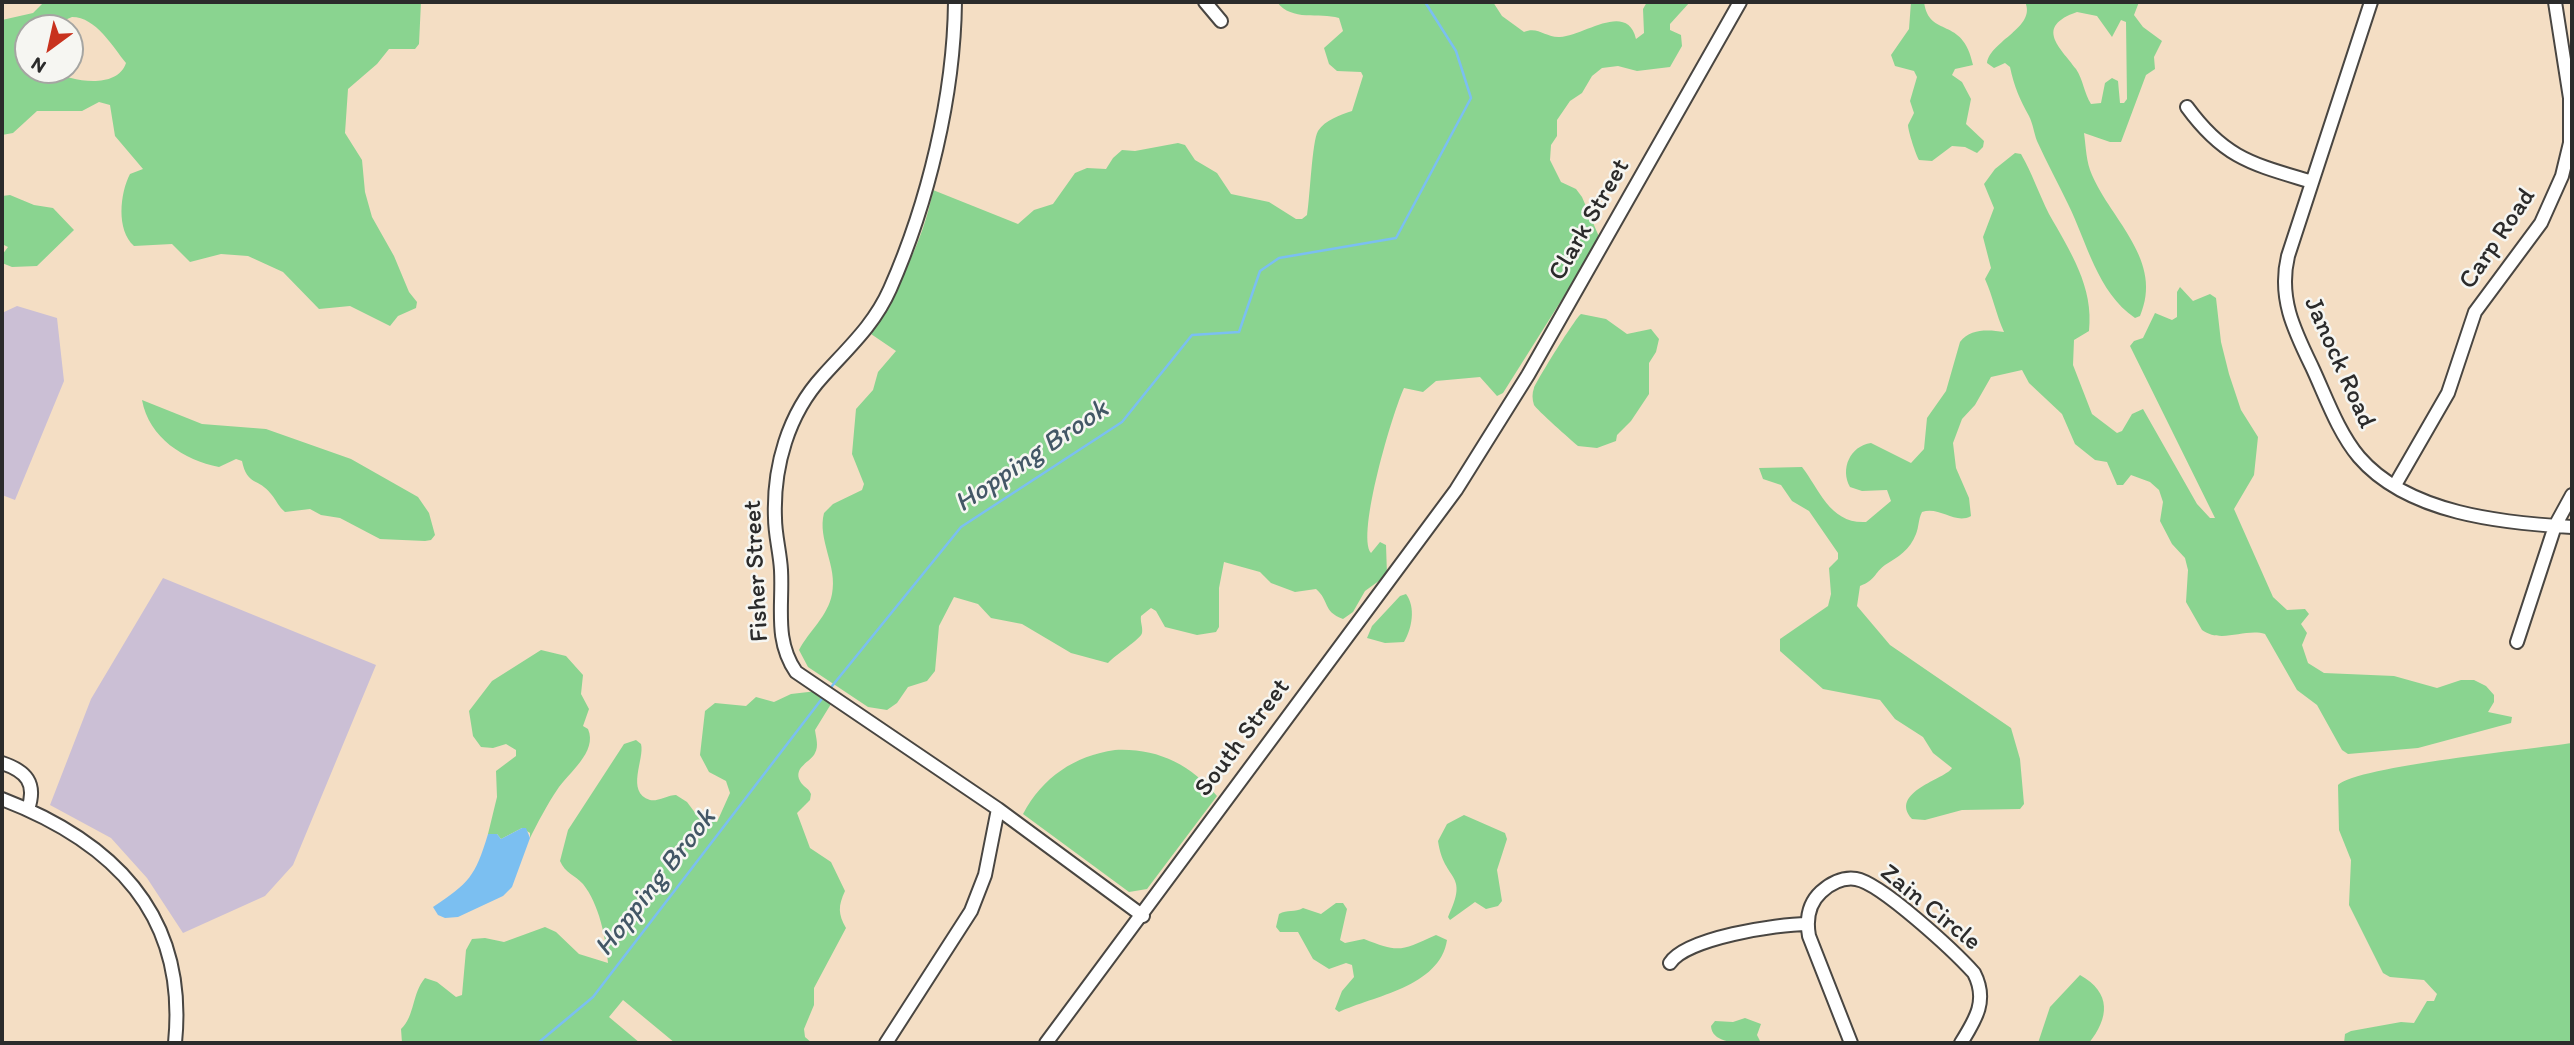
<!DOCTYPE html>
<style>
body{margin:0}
#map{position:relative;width:2574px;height:1045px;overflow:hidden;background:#f4dec4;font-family:Itim,sans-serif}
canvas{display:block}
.frame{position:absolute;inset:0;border:4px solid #2b2b2b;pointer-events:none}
.north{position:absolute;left:14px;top:14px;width:70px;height:70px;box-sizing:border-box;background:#f6f6f2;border:2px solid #a5a5a2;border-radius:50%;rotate:213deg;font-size:19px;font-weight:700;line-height:28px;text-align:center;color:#2b2b2b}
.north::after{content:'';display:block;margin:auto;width:24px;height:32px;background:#c8321e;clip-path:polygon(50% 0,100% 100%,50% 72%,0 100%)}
</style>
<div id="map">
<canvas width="2574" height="1045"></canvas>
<div class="frame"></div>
<div class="north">N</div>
</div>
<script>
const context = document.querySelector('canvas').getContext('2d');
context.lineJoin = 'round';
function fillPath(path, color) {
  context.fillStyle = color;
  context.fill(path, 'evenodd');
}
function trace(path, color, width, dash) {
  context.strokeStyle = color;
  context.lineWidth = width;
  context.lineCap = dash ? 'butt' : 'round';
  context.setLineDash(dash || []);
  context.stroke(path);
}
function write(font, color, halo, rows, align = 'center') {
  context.font = font + ' Itim,sans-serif';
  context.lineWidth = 5;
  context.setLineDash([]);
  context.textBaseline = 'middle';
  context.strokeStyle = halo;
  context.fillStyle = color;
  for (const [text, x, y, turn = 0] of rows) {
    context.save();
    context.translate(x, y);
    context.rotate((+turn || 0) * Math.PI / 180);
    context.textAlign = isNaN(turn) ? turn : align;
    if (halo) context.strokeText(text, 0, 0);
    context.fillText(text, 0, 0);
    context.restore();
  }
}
fillPath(new Path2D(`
 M17,306l40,12 7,63 -49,119 -13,-5v-182z
 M163,578l213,87 -83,200 -28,31 -82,37 -36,-55 -36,-40 -61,-33 41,-106z`), '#cbbfd5');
fillPath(new Path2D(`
 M44,2h377l-2,42 -4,5h-26l-12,15 -29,25 -3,44 17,27 3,32 7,25 22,39 15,36 8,10 -1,6 -18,8 -8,10 -40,-20 -31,3 -36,-37 -35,-16 -27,-2 -31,8 -18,-18 -38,2c-18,-16 -14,-53 -4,-72l13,-5 -28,-33 -5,-31 -11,-3 -17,9h-45l-24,22 -11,2v-115l31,-7zM72,17c24,0 41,30 54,46 -7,21 -36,20 -55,15 -7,-1 -13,-7 -20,-8 -7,-1 -16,0 -23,0v-42h18z
 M1277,2h216l9,14 22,16c14,-6 22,6 36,5 24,-1 67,-36 76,2l8,-6 -1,-24 4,-7h43l-20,22v6l11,5 1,11 -12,21 -33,4 -19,-5 -16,2 -10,8 -10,17 -12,8 -13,19v16l-6,9 -1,15 11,22 15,7 6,8 18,42 -97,154 -6,3 -17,-19 -44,4 -13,11 -19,-4c-11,23 -48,147 -33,165l9,-11 6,3 1,30 -22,16 -12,21 -10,7c-21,-8 -13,-18 -27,-30l-21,3 -24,-9 -11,-11 -36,-10 -5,26v39l-3,5 -19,3 -32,-8 -9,-16 -5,-3 -10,8c-1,6 2,11 1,17 -1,6 -27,22 -34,30l-37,-10 -49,-29 -31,-6 -13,-14 -24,-7 -15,29 -4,45 -8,10 -19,6 -11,16 -10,7 -19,-3 -60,-40 -9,-17c10,-19 29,-34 33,-56 6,-28 -15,-54 -8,-81l9,-9 29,-14 2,-6 -12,-30 4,-45 17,-19 5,-18 18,-21 -25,-17c26,-47 52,-90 62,-144l85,34 16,-14 19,-6 22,-31 12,-5 19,1 7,-11 9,-8 13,1 43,-8 7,2 10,15 22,13 14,21 38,8 27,17h6l5,-4c3,-17 5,-74 11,-84 7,-11 22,-16 34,-20l11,-35 -2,-4 -24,-1 -8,-7 -5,-16 19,-17 -4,-13c-20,-6 -47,4 -62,-16z
 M1911,2h13c5,37 39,13 49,63l-18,4 -3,6 10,7 9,17 -5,25 18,17 -1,6 -6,6 -12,-6 -13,-1 -20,15 -13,-1c-3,-5 -11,-29 -11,-35l6,-12 -4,-12 7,-24 -3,-6 -19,-5 -4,-11 18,-26z
 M2025,2h114l-5,13 9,12 19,14 -8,16 1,12 -9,6 -25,67h-11l-26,-9c2,14 2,29 8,42 20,46 72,86 48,141l-5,2c-38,-26 -48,-76 -67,-114 -10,-21 -21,-41 -31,-63 -3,-8 -4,-17 -8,-25 -9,-16 -15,-30 -19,-49l-5,-4 -11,5 -7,-5c3,-22 50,-36 38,-61zM2077,12l20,4 15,21 9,-17 5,2 1,77 -3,4h-4l-2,-22 -6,-3 -7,5 -4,20 -10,1c-7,-11 -8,-25 -15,-35 -16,-22 -42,-42 1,-57z
 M2015,153l6,1c11,19 18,40 28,60 21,37 45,73 40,117l-15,9 -1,25 19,49 25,19 5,-2 10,-17 11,-5 54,95 13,14h5l-85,-172 4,-5 9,-3 12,-25 17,7 5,-3v-25l3,-5 13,14 17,-7 6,4 5,44 8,32 12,36 17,27 -4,38 -20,34 39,88 14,13 18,-1 4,5 -8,10 6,9 -5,12 6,18 16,10 70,3 43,12 24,-8h13l12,6 8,9v7l-6,10 24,5 -1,6 -93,25 -70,6 -6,-4 -25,-45 -20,-15 -32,-56c-20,-6 -44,10 -63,-4l-16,-28 2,-32 -3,-12 -13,-14 -12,-23 3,-19 -4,-12 -9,-8 -19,-7 -8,10h-6l-10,-23 -12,-2 -20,-16 -13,-30 -33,-31 -7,-13 -31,7 -16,28 -13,14 -9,24 3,25 13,30 2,18c-16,9 -31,-10 -49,-4 -4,8 -3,15 -6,22 -6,16 -18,23 -31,31 -11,8 -9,15 -25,21l-3,20 33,39 121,83 9,31 4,45 -4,5 -58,1 -37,10 -13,-1c-24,-27 34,-40 40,-51l-19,-15 -10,-16 -28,-18 -15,-19 -57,-11 -43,-38v-12l48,-33 3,-12 -2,-26 9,-9v-6l-29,-42 -17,-10 -11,-16 -18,-6 -4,-11 43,-1c18,23 28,57 64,55l25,-21 -4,-11 -25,1 -12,-4c-10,-18 0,-41 21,-44l40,20 13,-14 3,-31 19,-27 14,-49c11,-14 29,-12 44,-10 -8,-18 -11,-35 -19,-53l6,-11 -8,-31 11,-29 -10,-24 11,-15z
 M10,195l24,10 19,3 21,22 -37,36 -25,1 -10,-4v-8l6,-8 -6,-3v-48z
 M1581,314l25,5 21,15 24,-5 8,10 -3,13 -7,11v31l-18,27 -14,14 -1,6 -19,7 -19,-2c-6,-5 -42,-37 -44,-41 -2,-6 -2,-12 0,-17 3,-8 42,-71 47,-74z
 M142,400l60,24 64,5 85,30 67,38 11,16 6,22 -4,5 -6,1 -45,-2 -40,-21 -19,-3 -11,-6 -25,3c-7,-6 -8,-11 -14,-18 -12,-16 -24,-8 -29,-33l-6,-2 -17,8c-35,-7 -70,-29 -77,-67z
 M1406,594c10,13 6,35 -2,48l-19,1 -18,-5 5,-12 28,-30z
 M541,650l25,6 17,19 -2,19 8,15 -6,17 5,3c10,23 -20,44 -31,61 -9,13 -20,34 -27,48v-5l-8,-5 -21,11 -4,-5h-9l9,-37 -1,-26 20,-15v-6l-10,-6 -13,4 -12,-1 -8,-11 -4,-25 23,-30z
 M817,691l14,13 -16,26c1,8 4,16 0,23 -4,9 -22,14 -15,28 3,6 8,6 11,13l-1,6 -13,13 13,35 21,14 14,29c-7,15 -7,23 1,37l-32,60v17l-10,24 1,8 7,6h-137l-52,-43 -14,17 31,26h-238l-1,-14c14,-13 11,-36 24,-51l12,4 19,15 6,-2 4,-45 6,-11 13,-1 19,4 41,-15 11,5 23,22 29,9c-2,-25 -9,-59 -25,-79 -8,-9 -18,-11 -23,-23l8,-31 56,-86 12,-4 5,4c4,15 -16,48 9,56 7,2 18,-5 26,-5l11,7 12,16 18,4 13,-29 -4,-12 -17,-9 -9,-17 5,-44 10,-8 31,3 10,-9 18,5 17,-8z
 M2572,743v300h-228l1,-9 6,-3 50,-9 13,1 13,-22h7l3,-7 -13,-14 -34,-3 -7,-4 -34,-68 2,-45 -12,-30 -1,-45c20,-19 196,-36 234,-42z
 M1115,750c42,-2 75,14 102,46l-70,93 -18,3 -106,-78c20,-37 51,-58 92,-64z
 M1464,815l41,18 2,6 -10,31 5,31 -4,5 -12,3 -11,-7 -25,18 -2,-3c22,-46 -4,-34 -10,-76l9,-17z
 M1336,903h7l4,6 -7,31 5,3 19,-4c35,14 37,12 72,-4l11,5c-7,47 -74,56 -108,72l-4,-3 7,-18 12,-14 -2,-12 -6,-2 -17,6 -16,-10 -15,-27h-18l-4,-5 3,-13c8,-5 16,-1 24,-6l18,6z
 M2080,975c32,18 29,43 9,68h-51l12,-36z
 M1745,1018l16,6 -4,11 4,8c-18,0 -49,2 -50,-17l4,-5 18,1z`), '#8ad490');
fillPath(new Path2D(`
 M522,828h4l4,10 -18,49 -9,9 -45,21 -13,1 -7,-3 -5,-8c36,-24 42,-30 55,-73h9l4,5z`), '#7bbff1');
trace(new Path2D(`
 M828,691l133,-164 161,-105 70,-87 47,-3 21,-61 19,-13 117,-20 75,-140 -15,-47 -31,-49
 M538,1043l55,-46 231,-301`), '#7bbff1', 2.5);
const minor = new Path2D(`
 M1205,2l16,19
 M2371,2l-83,254c-10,42 6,74 24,111 14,30 26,65 47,90 49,57 144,66 213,70
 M2187,107c38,52 66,57 125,75
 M2395,485l53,-92 27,-81 66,-89 21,-47 8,-33v-45l-15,-96
 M2517,642l38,-116 17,-31
 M2,763c24,8 35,20 26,46
 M2,799c112,43 186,116 173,244
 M998,809l145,107
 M1670,963c16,-25 107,-39 137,-39
 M886,1043l85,-132 14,-36 13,-66 -202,-137c-22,-32 -13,-65 -15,-102 -1,-18 -6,-35 -6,-52 -2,-51 13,-104 48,-142 26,-29 51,-51 67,-87 38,-86 64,-193 65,-287
 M1046,1043l410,-553 72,-115 212,-373
 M1851,1043l-42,-107c-3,-17 -1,-32 12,-44 10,-9 22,-15 35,-13 25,4 99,73 118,94 14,27 2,46 -13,70`);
trace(minor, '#494642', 16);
trace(minor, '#fff', 12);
write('26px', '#2b2b2b', '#f6f6f2', [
 ["Clark Street",1590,220,-60],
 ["Carp Road",2498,239,-56],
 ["Janock Road",2339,363,66],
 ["Fisher Street",757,571,-93],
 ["South Street",1243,738,-53],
 ["Zain Circle",1930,908,39]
]);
write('italic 28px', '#435766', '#f6f6f2', [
 ["Hopping Brook",1032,457,-34],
 ["Hopping Brook",656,883,-52]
]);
</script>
